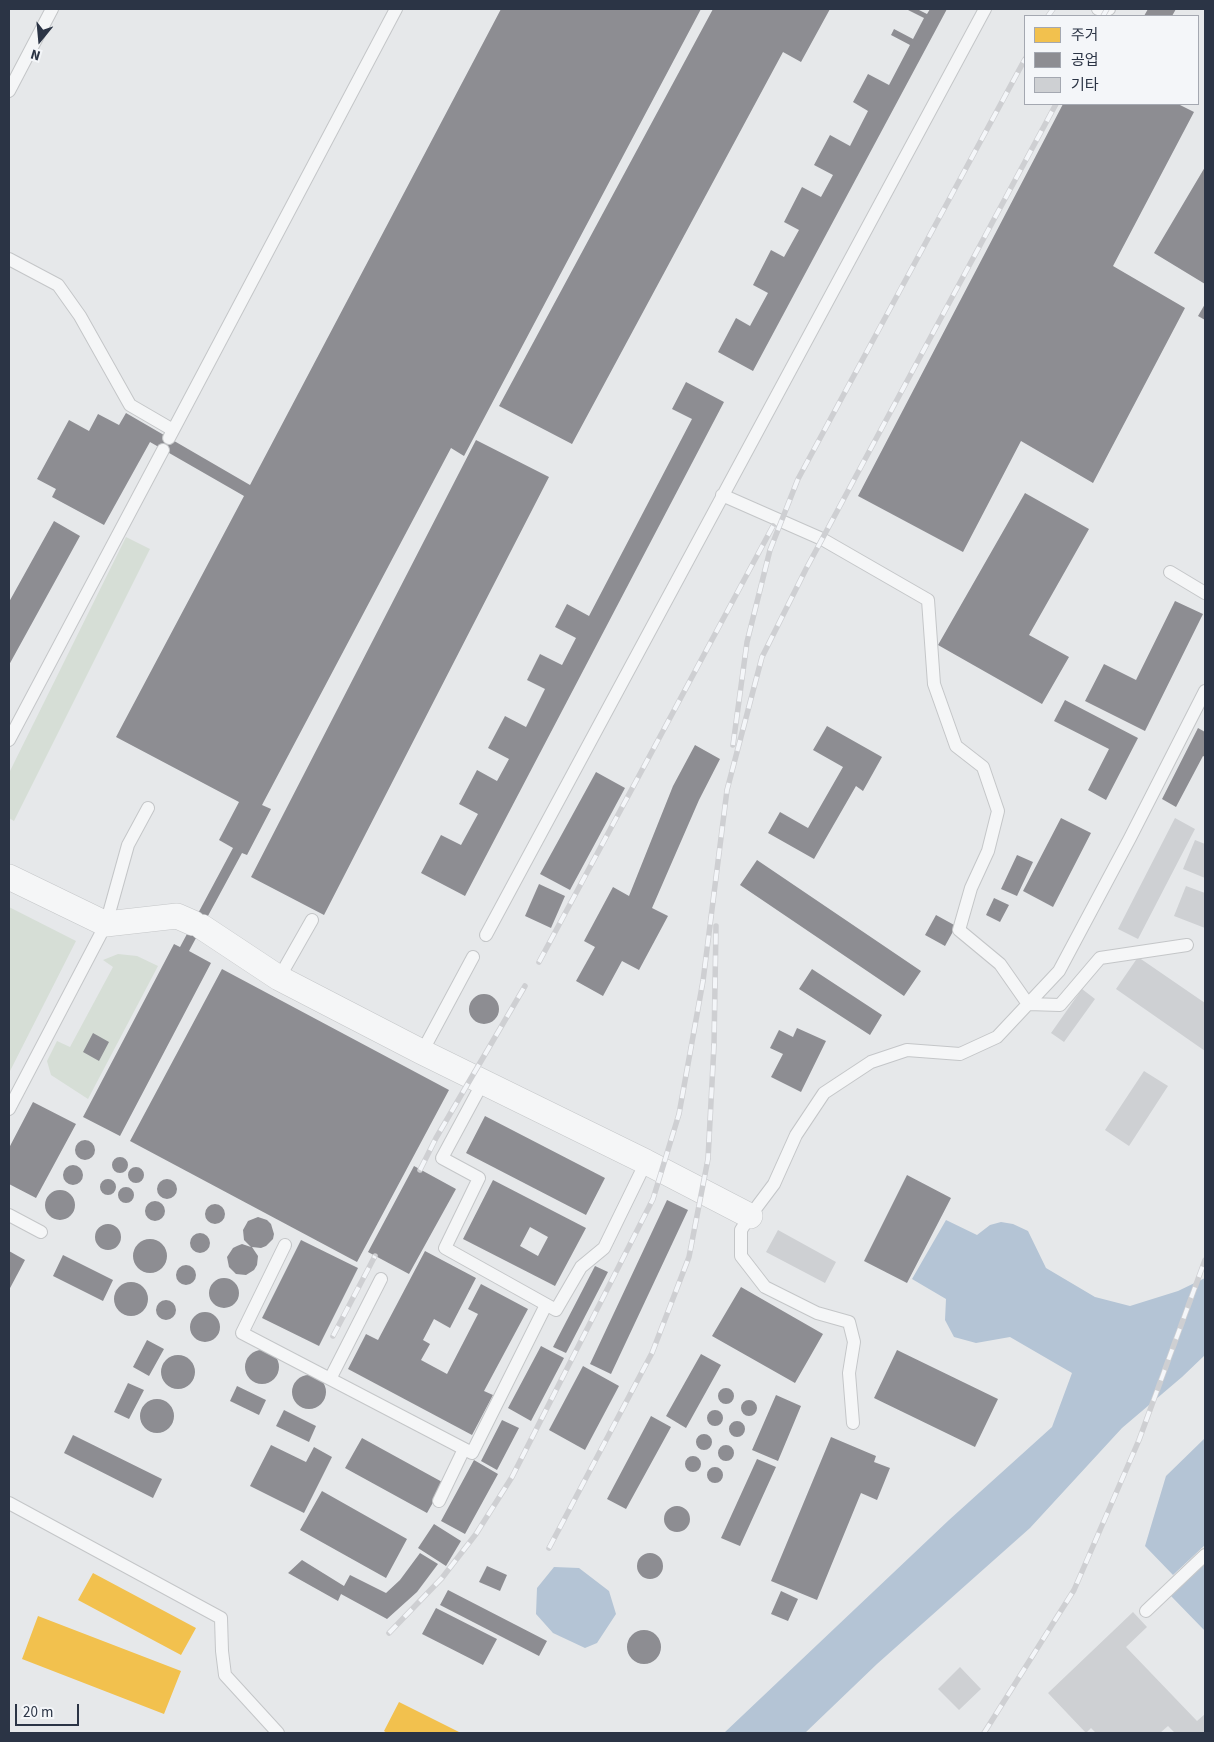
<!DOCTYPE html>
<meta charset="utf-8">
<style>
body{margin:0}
#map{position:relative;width:1214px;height:1742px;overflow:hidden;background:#e6e8ea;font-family:"Source Sans 3","Noto Sans KR",sans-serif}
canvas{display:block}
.frame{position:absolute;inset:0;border:10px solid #2b3445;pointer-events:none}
.legend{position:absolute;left:1024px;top:15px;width:175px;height:90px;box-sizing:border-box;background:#f4f6f9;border:1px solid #a4a8b1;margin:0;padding:6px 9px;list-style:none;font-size:15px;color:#2b3445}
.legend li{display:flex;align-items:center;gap:10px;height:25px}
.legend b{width:25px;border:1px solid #a4a8b1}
.north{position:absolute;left:15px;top:15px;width:50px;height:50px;-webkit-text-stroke:4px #f4f6f9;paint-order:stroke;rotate:197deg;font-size:14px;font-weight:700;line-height:20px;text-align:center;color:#2b3445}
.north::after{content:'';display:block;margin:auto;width:18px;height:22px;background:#2b3445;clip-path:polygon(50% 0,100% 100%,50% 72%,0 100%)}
.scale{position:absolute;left:15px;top:1704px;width:64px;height:22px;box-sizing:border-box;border:2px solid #2b3445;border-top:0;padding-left:6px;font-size:15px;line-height:18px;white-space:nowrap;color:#2b3445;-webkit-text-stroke:4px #f4f6f9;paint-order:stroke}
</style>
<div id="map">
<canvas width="1214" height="1742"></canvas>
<div class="frame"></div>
<ul class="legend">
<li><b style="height:14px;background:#f2c14e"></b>주거</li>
<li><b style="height:14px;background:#8d8d92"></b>공업</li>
<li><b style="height:14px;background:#ced0d3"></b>기타</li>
</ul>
<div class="north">N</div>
<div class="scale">20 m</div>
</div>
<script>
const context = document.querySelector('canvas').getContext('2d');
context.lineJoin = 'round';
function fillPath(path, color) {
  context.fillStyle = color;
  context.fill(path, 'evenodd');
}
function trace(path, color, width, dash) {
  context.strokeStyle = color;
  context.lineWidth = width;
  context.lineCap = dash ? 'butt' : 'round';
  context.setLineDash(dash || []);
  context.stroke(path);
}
fillPath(new Path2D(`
 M126,537l24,12 -136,272 -5,-3v-45z
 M9,907l67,34 -67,132z
 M118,954l19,2 21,10 -70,133 -37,-24 -4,-14 10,-20 13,6 43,-80 -10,-7z`), '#d6ded6');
fillPath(new Path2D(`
 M946,1220l31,15 13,-10 11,-3 12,2 15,7 18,37 49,29 35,9 48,-15 27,-13v77l-23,22 -60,51 -92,100 -153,136 -72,69h-81l225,-213 103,-93 20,-54 -62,-36 -34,6 -22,-6 -9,-17 1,-21 -34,-20z
 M1205,1438v107l-32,30 -28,-29 21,-70z
 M1205,1564v67l-34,-35z
 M554,1567l25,1 30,23 7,23 -19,29 -12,5 -32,-15 -17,-19 1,-26z`), '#b4c4d5');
fillPath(new Path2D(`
 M93,1573l103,55 -15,27 -103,-55z
 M38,1616l143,55 -17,43 -142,-55z
 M399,1702l62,31h-74l-3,-2z`), '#f2c14e');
fillPath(new Path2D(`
 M501,9h200l-237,447 -13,-8 -189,357 9,4 -24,46 -5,-2 -53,98 22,12 -91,173 -37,-19 91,-173 6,3 53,-99 -14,-8 20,-38 -123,-65 128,-241 -94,-54 -46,83 -52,-28 4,-8 -19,-10 32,-59 20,11 9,-17 21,11 7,-12 124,72z
 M713,9h117l-29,53 -18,-10 -211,392 -73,-38z
 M906,9h11l10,5 3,-5h17l-194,362 -35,-19 18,-34 14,8 18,-33 -15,-8 18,-35 13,7 15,-27 -15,-8 18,-35 19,10 12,-22 -19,-10 16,-30 20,11 18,-35 -15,-9 15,-28 21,11 21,-40 -19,-10 3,-6 19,10 11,-21z
 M1148,9h28l-4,7h-28z
 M1063,104h115l16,8 -81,154 72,42 -92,175 -72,-42 -58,111 -105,-56z
 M1205,167v117l-51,-31z
 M1205,304v16l-7,-4z
 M686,382l38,20 -259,494 -44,-23 20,-38 20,10 17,-31 -19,-10 18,-34 20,11 12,-22 -21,-11 17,-32 21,11 19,-38 -18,-9 13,-26 22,11 14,-27 -21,-11 12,-23 22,12 103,-197 -20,-10z
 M476,440l73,37 -225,438 -73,-38z
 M1025,493l64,36 -60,106 40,22 -27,47 -104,-59z
 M54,521l26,15 -71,129v-63z
 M1175,601l28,13 -58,117 -60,-30 19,-37 32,16z
 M1065,700l73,38 -32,62 -18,-10 21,-41 -55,-28z
 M827,726l55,31 -19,34 -7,-5 -42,73 -46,-26 12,-21 28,16 35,-61 -30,-17z
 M1198,728l7,4v25l-2,-1 -27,51 -14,-8z
 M695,745l25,14 -21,41 -47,108 16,8 -29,54 -17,-9 -19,35 -27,-15 19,-34 -11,-6 29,-54 16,9 44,-110z
 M596,772l29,16 -55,102 -30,-16z
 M1061,818l30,15 -38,74 -30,-16z
 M1017,855l16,7 -16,34 -16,-7z
 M757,860l164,111 -17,25 -164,-111z
 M539,884l26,12 -14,32 -26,-12z
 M994,898l15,7 -9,17 -14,-7z
 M936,915l20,11 -11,20 -20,-11z
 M222,969l227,121 -92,172 -227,-121z
 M812,969l70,46 -12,20 -71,-46z
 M469 1009a15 15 0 1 1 30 0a15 15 0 1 1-30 0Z
 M797,1028l29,13 -25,51 -30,-15 12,-23 -13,-6 9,-18 14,7z
 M93,1033l16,9 -10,19 -16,-9z
 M33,1102l43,22 -40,74 -27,-14v-36z
 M485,1116l120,62 -19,37 -120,-62z
 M75 1150a10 10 0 1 1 20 0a10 10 0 1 1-20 0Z
 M112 1165a8 8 0 1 1 16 0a8 8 0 1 1-16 0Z
 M63 1175a10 10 0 1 1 20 0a10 10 0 1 1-20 0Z
 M414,1166l42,23 -47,85 -41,-22z
 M128 1175a8 8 0 1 1 16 0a8 8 0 1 1-16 0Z
 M907,1175l44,23 -44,85 -43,-22z
 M100 1187a8 8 0 1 1 16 0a8 8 0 1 1-16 0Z
 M157 1189a10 10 0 1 1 20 0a10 10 0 1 1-20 0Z
 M493,1180l93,48 -31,58 -92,-47zM530,1227l18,10 -10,19 -18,-10z
 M118 1195a8 8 0 1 1 16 0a8 8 0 1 1-16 0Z
 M45 1205a15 15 0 1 1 30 0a15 15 0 1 1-30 0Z
 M667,1200l21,10 -77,164 -21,-10z
 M145 1211a10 10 0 1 1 20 0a10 10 0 1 1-20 0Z
 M205 1214a10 10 0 1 1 20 0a10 10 0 1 1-20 0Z
 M258,1217l9,3 4,4 3,10 -1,5 -7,7 -5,2 -9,-1 6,9 -1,9 -3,5 -8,5 -10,-1 -7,-7 -2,-10 6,-9 4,-2 5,-2 9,3 -7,-7 -1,-10 5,-9z
 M95 1237a13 13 0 1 1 26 0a13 13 0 1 1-26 0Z
 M190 1243a10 10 0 1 1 20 0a10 10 0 1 1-20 0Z
 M133 1256a17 17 0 1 1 34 0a17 17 0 1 1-34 0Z
 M301,1240l57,28 -39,78 -57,-28z
 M9,1251l16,9 -16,30z
 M425,1251l51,27 -26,50 -16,-9 -11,21 7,4 -9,16 26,14 31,-60 -10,-5 13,-25 47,25 -44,82 9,4 -21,40 -124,-66 18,-35 12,6z
 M63,1255l50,25 -10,21 -50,-25z
 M176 1275a10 10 0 1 1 20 0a10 10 0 1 1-20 0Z
 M595,1266l13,6 -42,81 -13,-6z
 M209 1293a15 15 0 1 1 30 0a15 15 0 1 1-30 0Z
 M114 1299a17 17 0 1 1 34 0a17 17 0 1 1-34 0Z
 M741,1287l82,47 -28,49 -83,-47z
 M156 1310a10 10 0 1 1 20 0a10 10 0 1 1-20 0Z
 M190 1327a15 15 0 1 1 30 0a15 15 0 1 1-30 0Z
 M147,1340l17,9 -15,27 -16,-9z
 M541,1346l23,12 -33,63 -23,-13z
 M897,1350l101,49 -23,48 -101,-49z
 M245 1367a17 17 0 1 1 34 0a17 17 0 1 1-34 0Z
 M701,1354l20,11 -35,63 -20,-12z
 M161 1372a17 17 0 1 1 34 0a17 17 0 1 1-34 0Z
 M583,1366l36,20 -34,64 -36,-20z
 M292 1392a17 17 0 1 1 34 0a17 17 0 1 1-34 0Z
 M128,1383l16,7 -15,29 -15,-7z
 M237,1386l29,14 -7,15 -29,-14z
 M718 1396a8 8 0 1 1 16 0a8 8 0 1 1-16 0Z
 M776,1395l25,11 -23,55 -26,-11z
 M140 1416a17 17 0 1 1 34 0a17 17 0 1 1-34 0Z
 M741 1408a8 8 0 1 1 16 0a8 8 0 1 1-16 0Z
 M707 1418a8 8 0 1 1 16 0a8 8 0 1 1-16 0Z
 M284,1410l32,16 -7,16 -33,-16z
 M651,1416l20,11 -45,82 -19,-10z
 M502,1420l17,8 -22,42 -16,-9z
 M729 1429a8 8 0 1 1 16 0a8 8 0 1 1-16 0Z
 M696 1442a8 8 0 1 1 16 0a8 8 0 1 1-16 0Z
 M73,1435l89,44 -9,19 -89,-45z
 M831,1437l45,19 -2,6 16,6 -13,32 -16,-7 -44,107 -46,-19z
 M362,1438l82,45 -17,30 -82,-45z
 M718 1453a8 8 0 1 1 16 0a8 8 0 1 1-16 0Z
 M271,1445l35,17 8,-15 18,10 -28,56 -54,-27z
 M685 1464a8 8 0 1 1 16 0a8 8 0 1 1-16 0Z
 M757,1459l19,8 -36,79 -19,-8z
 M474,1460l24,14 -33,60 -24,-13z
 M707 1475a8 8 0 1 1 16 0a8 8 0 1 1-16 0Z
 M322,1491l85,48 -21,39 -86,-48z
 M664 1519a13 13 0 1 1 26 0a13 13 0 1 1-26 0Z
 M434,1524l27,17 -15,25 -28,-18z
 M420,1553l18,11 -21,28 -30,27 -46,-25 -3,7 -50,-28 14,-13 42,26 6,-11 36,18 14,-13z
 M637 1566a13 13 0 1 1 26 0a13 13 0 1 1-26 0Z
 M487,1566l20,9 -7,16 -21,-9z
 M448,1590l99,51 -8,15 -99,-51z
 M781,1591l17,8 -10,22 -17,-7z
 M436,1608l61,31 -14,26 -61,-31z
 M627 1647a17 17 0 1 1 34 0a17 17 0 1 1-34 0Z`), '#8d8d92');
fillPath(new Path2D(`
 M1175,818l20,11 -57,110 -20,-10z
 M1195,840l10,4v34l-22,-9z
 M1186,886l19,7v35l-31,-12z
 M1138,957l67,46v48l-89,-62z
 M1082,989l13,10 -31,43 -13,-9z
 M1144,1071l24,15 -39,60 -24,-16z
 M778,1230l58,32 -11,21 -59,-31z
 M1133,1612l14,15 -21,20 71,74 8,-7v19h-30l-7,-7 -8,7h-64l-5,-5 -5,5 -38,-40z
 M960,1667l21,22 -22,21 -21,-21z`), '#ced0d3');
const service = new Path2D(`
 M1098,9l8,1 3,-1
 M9,91l43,-82
 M9,259l49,26 22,31 50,89 43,25
 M169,438l227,-429
 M722,495l100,44 106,61 6,84 22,62 27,21 15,44 -10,40 -17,37 -12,42 41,34 28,40 31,-33 71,-133 75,-147
 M1170,572l35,21
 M9,740l154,-290
 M486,935l499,-926
 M279,978l33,-58
 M422,1052l51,-95
 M483,1082l-41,76 37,20 -34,70 111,62 25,-43 23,-19 42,-86
 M9,1109l97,-185 22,-79 20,-37
 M9,1215l32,17
 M285,1245l-43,88 230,120 74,-148
 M330,1379l51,-100
 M853,1423l-4,-50 5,-31 -5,-20 -32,-9 -52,-26 -24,-31v-26l9,-14 24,-32 22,-49 28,-42 47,-31 36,-12 53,4 37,-17 31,-33 32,1 40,-47 87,-13
 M439,1501l25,-52
 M9,1503l212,115 1,33 3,24 53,58
 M1146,1611l59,-56`);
const minor = new Path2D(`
 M9,877l97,47 71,-8 16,7
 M202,927l77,51 143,74 224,110 104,54`);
trace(service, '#c4c6c8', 14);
trace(minor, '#c4c6c8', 26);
trace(service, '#f5f6f7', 12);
trace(minor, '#f5f6f7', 25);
const rail = new Path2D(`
 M1048,16l5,-7
 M1103,16l4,-7
 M733,745l14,-103 23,-92 28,-71 227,-420
 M539,962l234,-436
 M420,1170l16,-32 89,-152
 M333,1336l42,-80
 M549,1548l103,-195 37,-96 19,-98 6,-114 2,-119
 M389,1633l53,-55 34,-44 36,-57 141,-278 26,-85 24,-133 24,-191 35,-133 44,-88 250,-465
 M984,1733l90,-143 65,-150 66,-180`);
trace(rail, '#cecfd2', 5.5);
trace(rail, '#f4f6f9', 4, [11]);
</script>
